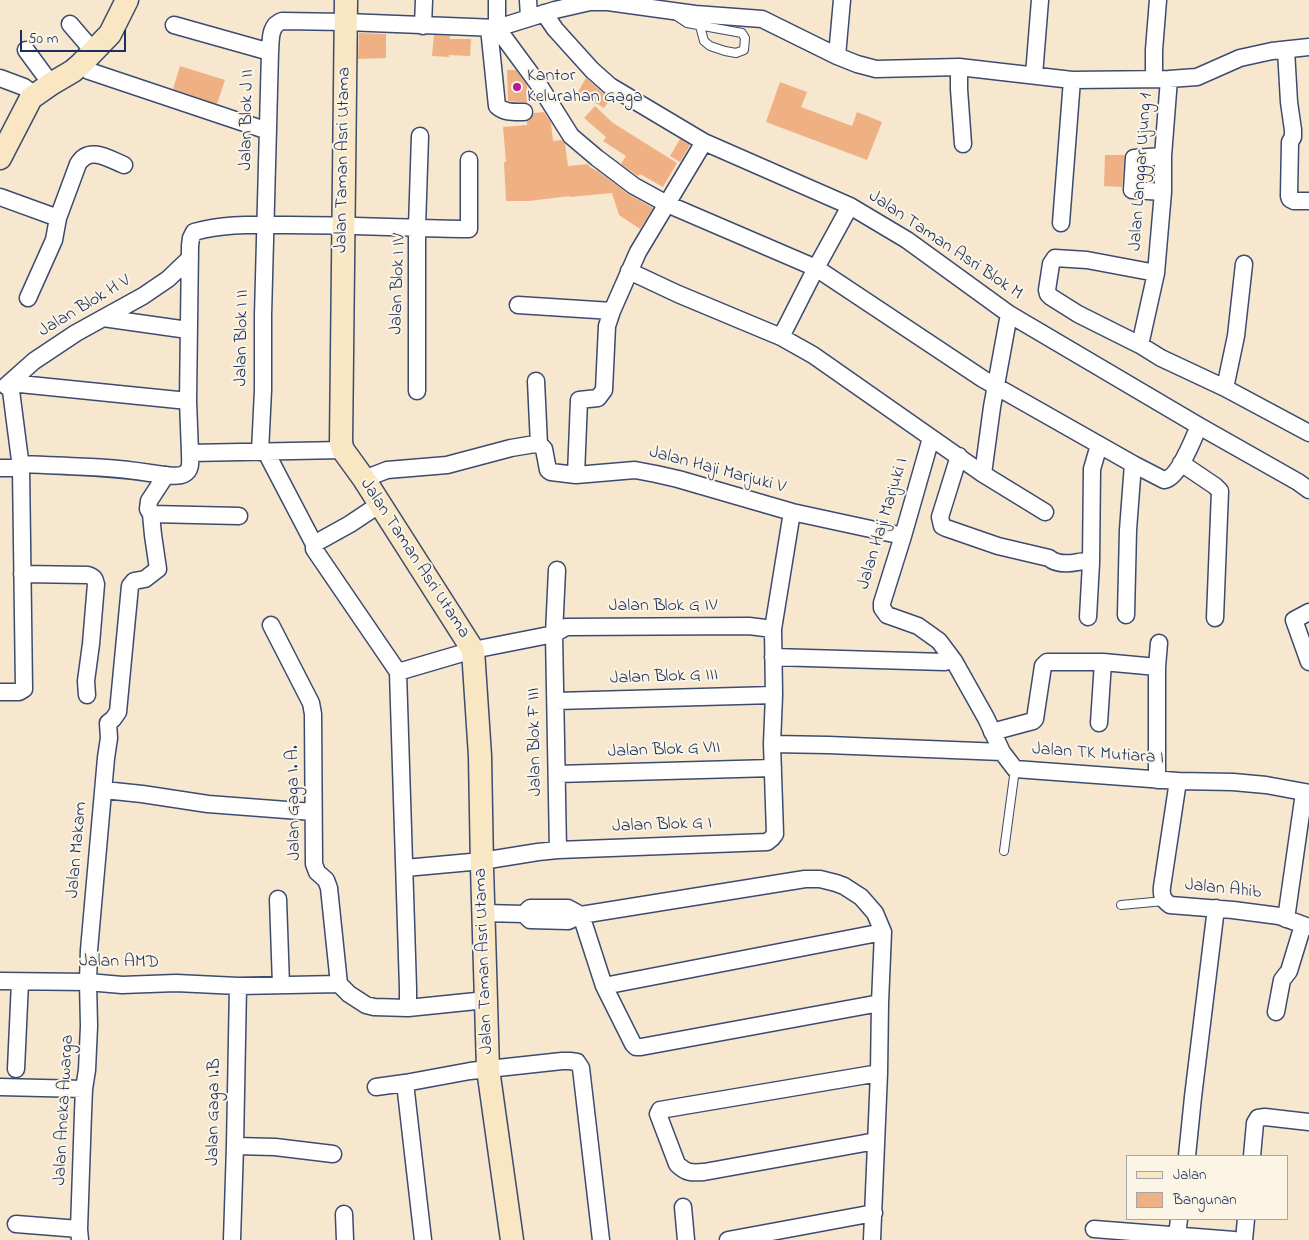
<!DOCTYPE html>
<style>
body{margin:0}
#map{position:relative;width:1309px;height:1240px;overflow:hidden;background:#f6e7ce;font-family:"Indie Flower",sans-serif}
canvas{display:block}
.legend{position:absolute;left:1126px;top:1155px;width:162px;height:65px;box-sizing:border-box;background:#fcf5e5;border:1px solid #a2a6af;margin:0;padding:6px 9px;list-style:none;font-size:15px;color:#1b2f5e}
.legend li{display:flex;align-items:center;gap:10px;height:25px}
.legend b{width:25px;border:1px solid #a2a6af}
.scale{position:absolute;left:20px;top:30px;width:106px;height:22px;box-sizing:border-box;border:2px solid #1b2f5e;border-top:0;padding-left:6px;font-size:15px;line-height:18px;white-space:nowrap;color:#1b2f5e;-webkit-text-stroke:4px #fcf5e5;paint-order:stroke}
</style>
<div id="map">
<canvas width="1309" height="1240"></canvas>
<ul class="legend">
<li><b style="height:6px;background:#f9e7c3"></b>Jalan</li>
<li><b style="height:14px;background:#efb184"></b>Bangunan</li>
</ul>
<div class="scale">50 m</div>
</div>
<script>
const context = document.querySelector('canvas').getContext('2d');
context.lineJoin = 'round';
function fillPath(path, color) {
  context.fillStyle = color;
  context.fill(path, 'evenodd');
}
function trace(path, color, width, dash) {
  context.strokeStyle = color;
  context.lineWidth = width;
  context.lineCap = dash ? 'butt' : 'round';
  context.setLineDash(dash || []);
  context.stroke(path);
}
function write(font, color, halo, rows, align = 'center') {
  context.font = font + ' "Indie Flower",sans-serif';
  context.lineWidth = 4;
  context.setLineDash([]);
  context.textBaseline = 'middle';
  context.strokeStyle = halo;
  context.fillStyle = color;
  for (const [text, x, y, turn = 0] of rows) {
    context.save();
    context.translate(x, y);
    context.rotate((+turn || 0) * Math.PI / 180);
    context.textAlign = isNaN(turn) ? turn : align;
    if (halo) context.strokeText(text, 0, 0);
    context.fillText(text, 0, 0);
    context.restore();
  }
}
fillPath(new Path2D(`
 M359,33l27,1v24l-28,1z
 M434,35l16,1v3h21l-1,17 -21,-1v2l-17,-1z
 M180,66l45,14 -8,24 -44,-15z
 M507,70h9l11,15v18l-19,-2z
 M586,78l18,16 7,4 -7,10 -26,-16z
 M780,82l27,10 -6,15 51,19 5,-14 25,10 -15,38 -101,-38z
 M595,106l18,17 64,40 -14,24 -23,-13 -2,2 -17,-12 5,-8 -23,-15 3,-4 -22,-19z
 M544,112l7,11 2,18 9,-1 3,4 3,22 20,-2 2,3 9,5 29,22 25,14 -13,21 -21,-14 -7,-22 -42,4v-1l-41,5h-23l-2,-39h2l-3,-35 24,-2v-4l5,-4 2,-4z
 M680,139l10,6 -10,17 -10,-6z
 M1105,155h20l-3,32 -18,-1z`), '#efb184');
const lane = new Path2D(`
 M675,15l12,8 55,10 3,5 -1,12 -8,3 -11,-2 -15,-5 -6,-5 -4,-15
 M1004,851l11,-82
 M1121,905l43,-4`);
const street = new Path2D(`
 M497,0v28
 M528,0l1,17
 M544,13l11,16 37,41 18,16 94,56 146,64 57,34 102,74 190,112 99,56 11,8
 M70,24l24,28
 M174,25l96,27
 M423,26l1,-26
 M489,28l8,78c8,7 17,6 27,6
 M497,28l42,57 32,51 26,22 37,28 33,18 149,64 167,111 150,85 31,16c15,-2 29,-41 35,-54
 M26,50l25,34
 M1286,50l3,52 4,28v7l-3,5 -1,54 1,3 4,2h15
 M837,56l5,-56
 M81,64l8,7 179,60
 M959,67v22l4,55
 M1034,75l6,-75
 M0,78l24,9 11,8
 M1154,79v-29l4,-50
 M1163,192l-31,-2 2,-32 29,-2
 M0,197l58,21 -4,22 -26,58
 M58,218l20,-54c11,-19 31,-5 46,1
 M1061,223l11,-143
 M629,271l49,23 103,43 32,18 170,119 62,38
 M1156,273l-69,-13 -32,-2 -4,6 -4,26 1,4 3,3 27,17 62,31 21,13 64,30 84,45
 M518,305l94,6
 M103,318l85,12
 M781,337l35,-69 34,-62
 M1140,345l16,-72 7,-81v-36l6,-77
 M536,381l3,64
 M6,386l28,-25 42,-28 67,-37 25,-17 22,-21
 M1225,388l11,-52 8,-72
 M417,391v-164l3,-91
 M931,438l-28,98 -21,67v5l5,7 31,11 21,15 15,20 32,57 16,34
 M260,452l3,-62v-75l7,-263c1,-11 -1,-27 12,-31l64,1 151,6 58,-18 35,-8h18l87,12 67,5 75,37 20,8 19,5 83,-2 113,13 97,-1 28,-2 43,-19 32,-7 37,-4
 M269,452v6l45,86
 M190,453l-2,-52 2,-155 1,-8 3,-6c31,-9 63,-7 95,-7 60,0 120,3 180,4v-69
 M959,456l-19,61 2,9 4,2 52,18 51,12c8,7 19,6 29,4 4,-1 9,0 13,1
 M1181,463l34,23 5,5 -5,127
 M20,464c43,2 87,2 130,9 9,1 27,5 34,1 8,-4 6,-13 6,-21l153,-3
 M0,468h21
 M983,474l9,-67 17,-93
 M166,475l-17,26 -1,8 3,5 88,2
 M576,475l3,-75 19,-2 6,-8 3,-64 5,-15 26,-59 66,-110
 M364,479l23,-9 60,-5 64,-17 24,-4 6,2 3,3 4,21 3,2 25,3 59,-5 21,4 22,5 114,33 111,24
 M380,506l-9,4 -21,14 -36,20v5l84,123
 M557,570l-3,64 4,216
 M22,574l66,1c6,2 7,4 8,9l-5,60 -5,37 1,14
 M1309,612l-15,8 15,42
 M1126,615l2,-85 5,-66
 M1088,617l3,-54 1,-94 7,-24
 M271,625l40,78 2,11 1,150 3,8 9,8 3,8 10,96
 M773,657l172,5
 M1157,667l2,-24
 M398,672l75,-22 81,-16 12,-7 183,-1 24,3
 M398,672l10,316v20
 M0,692h19l5,-3 -3,-221 -11,-85 178,18
 M556,701l218,-6
 M1099,723l4,-61
 M992,732l41,-11 2,-2 8,-53 4,-4h56l54,5v113
 M772,744l56,1 174,7 13,17 163,12 55,1 33,3 43,8
 M557,774l216,-6
 M1178,781l-16,106c-1,9 1,13 8,18l63,5 46,6 30,11
 M104,790l38,4 66,10 105,8
 M405,868l77,-7 56,-9 20,-2 209,-8 5,-4 3,-4 -3,-90 2,-49 -1,-66 19,-117
 M278,899l3,86
 M484,913l40,1 6,6 38,1 13,-6 224,-36h15l16,4 8,3 17,11 14,16 8,19 -3,71 -1,70 -7,167
 M524,914l6,-6h38l13,7 23,71 29,58 3,3h5l239,-44
 M1286,919l18,-126
 M0,981l88,1 34,3 54,-2 62,3 101,-2 10,10 17,11 8,2 34,1 78,-8
 M604,986l279,-54
 M1276,1012l6,-32 7,-9 14,-46
 M16,1069l4,-87
 M405,1083l18,157
 M0,1087l84,2
 M376,1087l29,-4 65,-12 92,-10h8l7,1 4,6 20,172
 M876,1141l-172,31c-13,1 -18,1 -27,-8l-19,-50 2,-4 219,-37
 M235,1146l40,1 58,7
 M1187,1156l6,-59 23,-189
 M1252,1156l3,-33 3,-5 7,-1 44,5
 M683,1207l3,33
 M344,1214l1,26
 M16,1224l63,5
 M1094,1229l140,11
 M1177,1236l2,-17
 M80,1240l-1,-11 4,-116 1,-24 3,-19 2,-44 -1,-44 1,-32 17,-192 3,-20 -1,-15 5,-4 5,-7 12,-126 4,-5 11,-2 13,-10 -5,-34 -2,-21
 M232,1240l3,-94 3,-160
 M728,1240l146,-27
 M1244,1240l2,-21`);
const secondary = new Path2D(`
 M346,0l-5,443 2,7 21,29 109,171 7,106 2,111 6,202 24,171
 M0,158l31,-60 20,-14 22,-13 8,-7 29,-30 17,-34`);
trace(lane, '#3c4b6f', 10);
trace(street, '#3c4b6f', 19);
trace(secondary, '#3c4b6f', 25);
trace(lane, '#fff', 8);
trace(street, '#fff', 16);
trace(secondary, '#f9e7c3', 22);
for (const [x, y, r, color] of [
 [517,87,5,"#b5179e"]
]) {
  const dot = new Path2D();
  dot.arc(x, y, r, 0, 2 * Math.PI);
  context.fillStyle = color;
  context.fill(dot);
  trace(dot, '#fcf5e5', 2);
}
write('18px', '#1b2f5e', '#fcf5e5', [
 ["Kantor",527,77],
 ["Kelurahan Gaga",527,98]
], 'left');
write('18px', '#1b2f5e', '#fcf5e5', [
 ["Jalan Blok J II",248,120,-89],
 ["Jalan Taman Asri Utama",344,160,-89],
 ["Jalan Langgar Ujung 1",1142,172,-86],
 ["Jalan Taman Asri Blok M",945,246,34],
 ["Jalan Blok I IV",399,284,-88],
 ["Jalan Blok H V",85,307,-31],
 ["Jalan Blok I II",243,338,-89],
 ["Jalan Haji Marjuki V",717,471,15],
 ["Jalan Haji Marjuki I",884,524,-73],
 ["Jalan Taman Asri Utama",414,559,57],
 ["Jalan Blok G IV",663,607],
 ["Jalan Blok G III",664,678,-2],
 ["Jalan Blok F III",536,742,-91],
 ["Jalan Blok G VII",664,751,-2],
 ["Jalan TK Mutiara I",1098,755,4],
 ["Jalan Gaga I. A.",295,803,-91],
 ["Jalan Blok G I",662,826,-2],
 ["Jalan Makam",78,850,-85],
 ["Jalan Ahib",1223,890,6],
 ["Jalan Taman Asri Utama",485,961,-92],
 ["Jalan AMD",119,963,1],
 ["Jalan Aneka Awarga",65,1110,-87],
 ["Jalan Gaga I.B",215,1112,-89]
]);
</script>
